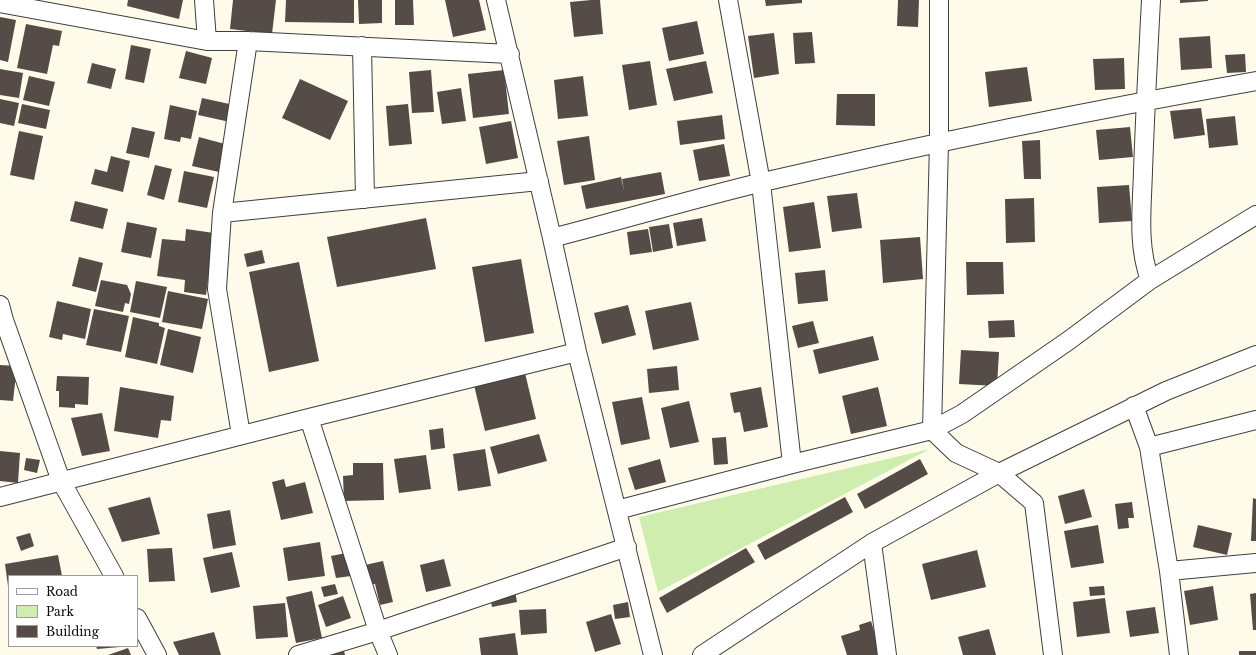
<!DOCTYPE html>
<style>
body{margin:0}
#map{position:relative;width:1256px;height:655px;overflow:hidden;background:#fffbea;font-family:"Libre Baskerville",serif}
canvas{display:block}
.legend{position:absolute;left:8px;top:575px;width:130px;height:72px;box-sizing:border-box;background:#fff;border:1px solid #9d9d9d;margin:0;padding:5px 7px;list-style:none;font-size:12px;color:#0b0b0b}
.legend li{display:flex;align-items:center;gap:8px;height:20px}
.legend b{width:20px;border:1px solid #9d9d9d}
</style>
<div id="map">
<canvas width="1256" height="655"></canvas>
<ul class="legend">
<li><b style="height:5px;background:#fff"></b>Road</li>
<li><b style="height:11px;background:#cfedaf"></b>Park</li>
<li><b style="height:11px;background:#554c47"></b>Building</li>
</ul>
</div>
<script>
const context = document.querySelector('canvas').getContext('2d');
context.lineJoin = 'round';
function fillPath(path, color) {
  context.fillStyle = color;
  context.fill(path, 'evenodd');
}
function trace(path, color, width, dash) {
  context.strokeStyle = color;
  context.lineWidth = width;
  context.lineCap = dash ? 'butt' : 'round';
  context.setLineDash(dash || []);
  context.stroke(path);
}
fillPath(new Path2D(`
 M930,449l-272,143 -19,-75z`), '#cfedaf');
fillPath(new Path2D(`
 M128,0h55l-4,19 -52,-13z
 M233,0h43l-4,34 -42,-5z
 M286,0h68v23l-69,-1z
 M358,0h24v23l-23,1z
 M395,0h18l1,25h-19z
 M445,0h34l7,30 -33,7z
 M591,0h9l3,34 -29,3 -4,-35z
 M765,0h37v3l-36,3z
 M898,0h21l-1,27 -21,-1z
 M1180,0h28v1l-28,2z
 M0,17l16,3 -8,42 -8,-2z
 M697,21l7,33 -35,7 -7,-33z
 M26,24l36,7 -3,15 -6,-1 -6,29 -30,-6z
 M812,32l3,31 -20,1 -2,-31z
 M774,33l5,41 -25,4 -6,-42z
 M1210,36l2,32 -31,2 -2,-32z
 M131,45l20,4 -7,34 -19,-4z
 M186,51l26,7 -6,26 -27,-6z
 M1245,54l1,18 -19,1 -2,-18z
 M1124,58l1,31 -30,1 -2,-31z
 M650,61l7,44 -28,5 -7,-45z
 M706,61l7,32 -39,8 -8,-32z
 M92,63l24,6 -5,20 -24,-6z
 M1027,67l5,34 -43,6 -4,-35z
 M0,69l23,4 -4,25 -19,-3z
 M431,70l3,42 -22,1 -3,-41z
 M504,70l5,44 -36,4 -5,-44z
 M29,76l26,6 -6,24 -26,-6z
 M583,76l5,40 -30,3 -4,-39z
 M300,79l48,22 -18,39 -48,-22z
 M461,88l5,33 -24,3 -5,-32z
 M837,94h38v32l-39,-1z
 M202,98l32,7 -4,17 -32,-7z
 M0,99l19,4 -5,23 -14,-3z
 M22,104l28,6 -4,19 -28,-6z
 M408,104l4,40 -23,2 -3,-40z
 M170,105l27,6 -6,28 -10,-2 -1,5 -16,-3z
 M1201,108l4,27 -31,4 -4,-28z
 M722,115l3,24 -45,6 -3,-24z
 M1235,116l3,29 -29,3 -3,-29z
 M511,121l7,37 -32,6 -7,-37z
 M132,127l23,5 -6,26 -23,-5z
 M1130,127l3,30 -34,3 -3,-30z
 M19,131l24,5 -9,44 -24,-5z
 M589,136l6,44 -31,5 -7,-44z
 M199,137l26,7 -6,28 -27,-6z
 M1040,140l1,39h-17l-2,-38z
 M724,144l6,32 -31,5 -6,-31z
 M111,156l19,5 -7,31 -32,-8 4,-15 12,3z
 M155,165l17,4 -8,31 -17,-5z
 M184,171l30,6 -7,31 -29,-6z
 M661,172l4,22 -79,15 -5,-23 40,-9 3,14 -2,-12z
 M1129,185l3,36 -33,2 -2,-36z
 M857,193l5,35 -30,4 -5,-36z
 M1034,198l1,44 -29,1 -1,-44z
 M75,201l33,8 -5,20 -33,-8z
 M814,202l7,46 -32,4 -6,-45z
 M426,218l10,51 -99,18 -10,-50z
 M702,218l4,23 -29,5 -4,-23z
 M127,222l30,6 -6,30 -30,-6z
 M669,224l4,24 -20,4 -4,-25z
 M186,229l28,4 -8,62 -22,-3 1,-12 -28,-4 5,-37 23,2z
 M648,229l4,23 -22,3 -3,-23z
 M920,237l3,42 -40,4 -3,-43z
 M262,250l3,13 -18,4 -3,-13z
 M79,257l24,6 -7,29 -24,-6z
 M521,259l13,74 -49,9 -13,-75z
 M299,262l20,99 -50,11 -20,-100z
 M966,262h37l1,32 -37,1z
 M825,270l3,31 -30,3 -3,-31z
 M101,280l26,5 4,9 -2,10 -4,-1 -2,9 -28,-6z
 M136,281l31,6 -7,31 -30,-6z
 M168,291l40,8 -6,30 -40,-7z
 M57,301l34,8 -6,30 -22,-5 -1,6 -13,-3z
 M691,302l8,38 -46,10 -8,-39z
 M628,305l8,30 -34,9 -8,-31z
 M94,309l35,7 -8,36 -35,-7z
 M133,317l26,6v3l6,2 -8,36 -32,-7z
 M1014,320l1,17 -26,1 -1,-17z
 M813,321l6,22 -21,5 -6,-22z
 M168,329l33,8 -8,36 -33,-8z
 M873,336l6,24 -60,14 -6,-24z
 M961,350l38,2 -2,34 -38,-2z
 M0,365l17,1 -4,35 -13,-1z
 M677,366l2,24 -30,3 -2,-24z
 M525,373l11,46 -51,12 -11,-46z
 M57,376l32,1 -1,28 -13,-1v4l-16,-1v-16h-3z
 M120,387l54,9 -3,25 -10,-1 -3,18 -44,-7z
 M761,387l7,40 -24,5 -4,-20 -6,1 -4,-20z
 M878,387l9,39 -36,8 -9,-38z
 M642,397l8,42 -29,6 -9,-43z
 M689,401l10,41 -29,6 -9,-40z
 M102,413l8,38 -28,5 -11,-38z
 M443,428l2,20 -14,2 -2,-20z
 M539,434l8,27 -49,13 -8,-27z
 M726,437l2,27 -14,1 -2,-27z
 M485,449l6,37 -33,5 -5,-37z
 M0,451l20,2 -2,30 -18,-2z
 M426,455l5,34 -32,4 -5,-34z
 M26,458l14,2 -3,13 -13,-3z
 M660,459l6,23 -31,8 -7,-22z
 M920,459l8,15 -63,35 -8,-15z
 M353,463h30l1,37 -40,1 -1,-25 10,-1z
 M284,479l2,8 19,-5 8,31 -32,7 -9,-38z
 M1084,489l8,28 -27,7 -7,-28z
 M150,497l10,37 -38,8 -14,-34z
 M845,497l8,15 -88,48 -8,-15z
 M1253,498l3,1v42h-5z
 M1132,502l2,16h-6l1,10 -11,1 -3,-25z
 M230,510l6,35 -23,4 -6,-35z
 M1098,525l6,38 -33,5 -7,-37z
 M1198,525l34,8 -5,22 -34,-8z
 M30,533l4,13 -13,5 -5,-14z
 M320,542l5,34 -37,5 -5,-33z
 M172,548l3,33 -26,1 -2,-33z
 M746,548l9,14 -88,51 -8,-15z
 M977,550l9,37 -55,13 -9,-36z
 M232,552l8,35 -29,6 -8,-35z
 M346,553l5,23 -15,2 -5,-22z
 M58,555l4,21h-53l-1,10 -3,-22z
 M444,559l7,27 -25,6 -6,-27z
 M383,561l10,41 -13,3 -5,-21 -6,1 -4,-20z
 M335,584l3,10 -14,3 -3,-10z
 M1104,586l1,9 -15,1 -1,-9z
 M1213,586l5,34 -28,5 -6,-34z
 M312,591l10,47 -26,5 -10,-46z
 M515,591l2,11 -25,5 -2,-11z
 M1256,593v37h-3l-3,-36z
 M343,596l8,22 -25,9 -8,-22z
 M1105,598l5,35 -33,4 -4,-35z
 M628,602l2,15 -15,2 -2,-14z
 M285,603l3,34 -32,2 -3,-33z
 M1155,607l4,26 -29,4 -4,-26z
 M546,609l1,24 -26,2 -2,-25z
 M611,614l10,30 -26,8 -9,-30z
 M871,621l10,33 -5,1h-29l-6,-19 19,-6 -1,-5z
 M989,629l7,26h-33l-5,-18z
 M214,632l7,23h-42l-6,-13z
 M515,633l3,22h-37l-2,-17z
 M96,646h24v1l-23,2z
 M343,647l2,8h-20z
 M128,648l3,7h-23z
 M1239,651h17v4h-17z`), '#554c47');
const minor = new Path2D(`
 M204,0l3,41
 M496,0l56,238 25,114 76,303
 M728,0l33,183 31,281
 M939,0v142l-7,288 24,23 43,20 35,30 19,152
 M0,3l207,38h41l262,13
 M362,46l3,153
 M222,213l317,-32
 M552,238c70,-18 140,-39 211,-56 163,-38 328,-72 493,-101
 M1150,280c-13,-35 -8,-72 -7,-109 2,-57 5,-114 8,-171
 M0,305l4,15 57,161 53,95
 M1134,406l15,41 20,124 10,84
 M309,418l69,213 10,24
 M241,435l-24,-146 5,-76 26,-172
 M1149,447l107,-27
 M0,497l309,-79 268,-66
 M617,510l175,-46 140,-34 30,-16 106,-73 82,-61 106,-65
 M872,543l15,112
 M1169,571l87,-8
 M137,618l20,37
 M298,655l80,-24 249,-84
 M702,655l170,-112 127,-70 167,-82 90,-36`);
trace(minor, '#3e3e3e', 20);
trace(minor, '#fff', 18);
</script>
